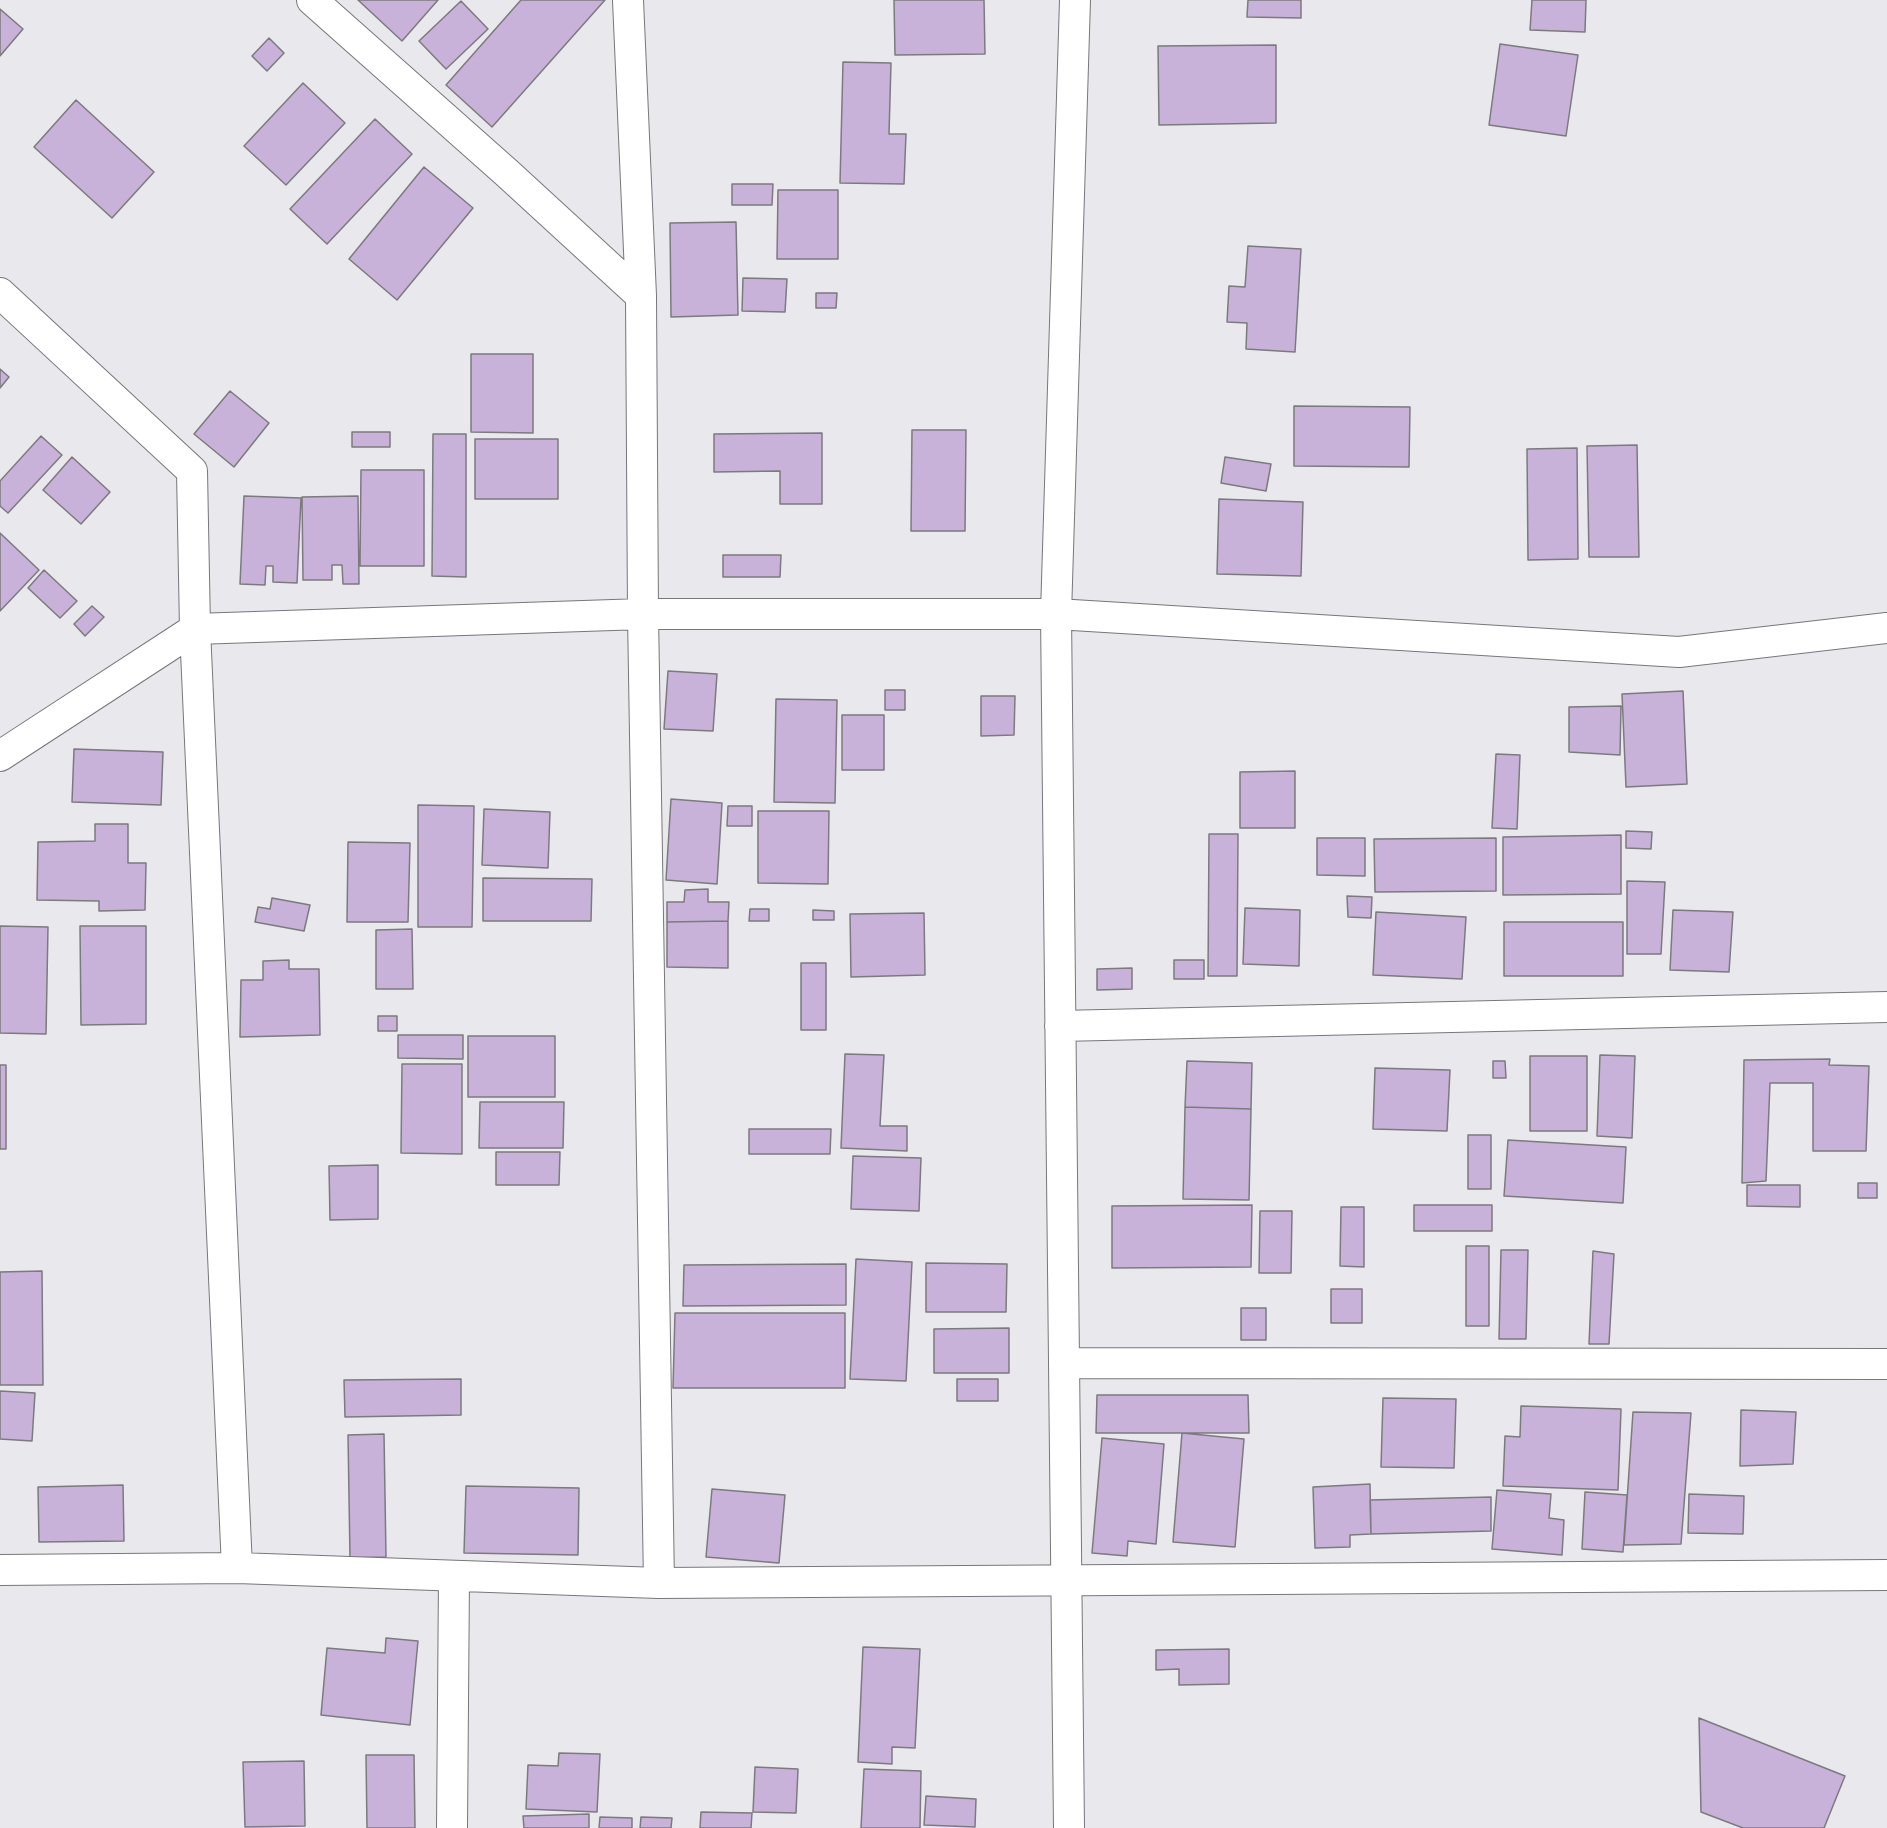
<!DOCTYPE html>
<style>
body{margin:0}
canvas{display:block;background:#e9e9ed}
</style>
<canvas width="1887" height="1828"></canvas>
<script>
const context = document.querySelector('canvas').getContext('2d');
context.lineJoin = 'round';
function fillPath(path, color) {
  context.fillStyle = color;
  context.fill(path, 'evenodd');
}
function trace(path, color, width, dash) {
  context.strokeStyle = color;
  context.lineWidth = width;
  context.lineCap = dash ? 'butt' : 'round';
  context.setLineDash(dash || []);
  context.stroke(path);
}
const building = new Path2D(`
 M358,0h80l-36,41z
 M521,0h84l-113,127 -46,-42z
 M894,0h90l1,54 -90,1z
 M1248,0h53v18l-54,-1z
 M1532,0h54l-1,32 -55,-2z
 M461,1l27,28 -42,40 -27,-28z
 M0,9l23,20 -23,27z
 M269,38l15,15 -17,18 -15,-15z
 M1500,44l78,11 -12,81 -77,-11z
 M1276,45v78l-117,2 -1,-79z
 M843,62l48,1 -2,71h17l-2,50 -64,-1z
 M303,83l42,40 -59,62 -42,-39z
 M76,100l78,72 -42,46 -78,-71z
 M375,119l37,35 -85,90 -37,-35z
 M424,167l49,41 -76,92 -48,-41z
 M732,184h41l-1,21h-40z
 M778,190h60v69h-61z
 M736,222l2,93 -67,2 -1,-94z
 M1248,246l53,3 -6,103 -49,-3 1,-26 -20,-1 2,-36 16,1z
 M743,278l44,1 -2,33 -43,-1z
 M816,293h21l-1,15h-20z
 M471,354h62v79l-62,-1z
 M0,369l9,8 -9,11z
 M230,391l39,32 -35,44 -40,-33z
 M1294,406l116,1 -1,60 -115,-1z
 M912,430h54l-1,101h-54z
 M352,432h38v15h-38z
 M822,433v71h-42v-33l-66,1v-38z
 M433,434h33v143l-34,-1z
 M41,436l21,19 -54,58 -8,-7v-25z
 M475,439h83v60h-83z
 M1637,445l2,112h-50l-2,-111z
 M1577,448l1,111 -50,1 -1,-111z
 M72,457l38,35 -29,32 -38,-34z
 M1225,457l46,7 -5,27 -45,-8z
 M361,470h63v96h-64z
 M244,496l57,2 -4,85 -24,-1v-16h-7l-1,19 -25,-1z
 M358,496l1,88h-16l-1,-19h-10v15h-29l-1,-83z
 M1219,499l84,3 -2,74 -84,-2z
 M0,533l39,37 -39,41z
 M723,555h58l-1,22h-57z
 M44,570l33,31 -17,17 -32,-30z
 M92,606l12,11 -19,19 -11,-12z
 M668,671l49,3 -4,57 -49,-2z
 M885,690h20v20h-20z
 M1683,691l4,93 -61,3 -4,-93z
 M981,696h34l-1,39 -33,1z
 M776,699l61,1 -2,103 -61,-1z
 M1621,706l-1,49 -51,-3v-45z
 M842,715h42v55h-42z
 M74,749l89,3 -2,53 -89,-3z
 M1496,754l24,1 -3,74 -25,-1z
 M1295,771v57h-55v-56z
 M671,799l51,4 -5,81 -51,-4z
 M418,805l56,1 -2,121h-54z
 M728,806h24v20h-25z
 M484,809l66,3 -2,56 -66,-3z
 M758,811h71l-1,73 -70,-1z
 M95,824h33v39h18l-1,47 -46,1v-10l-62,-1 1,-58 57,-1z
 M1626,831l26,1 -1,17 -25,-1z
 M1209,834h29l-1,142h-29z
 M1621,835v59l-118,1v-58z
 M1317,838h48v38l-48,-1z
 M1496,838v53l-121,1 -1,-53z
 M348,842l62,1 -2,79h-61z
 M483,878l109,1 -1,42h-108z
 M1627,881l38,1 -4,72h-34z
 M708,889v13h21l-1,19 -61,1v-20h17l1,-12z
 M1347,896l25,1 -1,21 -23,-1z
 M272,898l38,7 -6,26 -49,-9 3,-15 12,2z
 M1245,908l55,2 -1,56 -56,-2z
 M750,909h19v12h-20z
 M813,910l21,1v9h-21z
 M1673,910l60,2 -4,60 -59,-2z
 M1376,912l90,5 -4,62 -89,-4z
 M924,913l1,62 -74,2 -1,-63z
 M728,921v47l-61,-1v-45z
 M1504,922h119v54h-119z
 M0,926l48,1 -2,107 -46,-1z
 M80,926h66v98l-65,1z
 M412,929l1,60h-37v-59z
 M289,960v9h30l1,66 -80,2 1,-57h22v-19z
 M1174,960h30v19h-30z
 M801,963h25v67h-25z
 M1132,968v21l-35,1v-21z
 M378,1016h19v15h-19z
 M398,1035h65v24l-65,-1z
 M468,1036h87v61h-87z
 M845,1054l39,1 -4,71h27v25l-66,-3z
 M1600,1055l35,1 -3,82 -35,-2z
 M1530,1056h57v75h-57z
 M1830,1059l-1,6 40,1 -3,85h-53v-68h-43l-4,98 -24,2 2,-123z
 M1187,1061l65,2 -1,46 -66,-2z
 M1493,1061h12l1,17h-13z
 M402,1064h60v90l-61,-1z
 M0,1065h6v84h-6z
 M1375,1068l75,2 -3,61 -74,-2z
 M480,1102h84l-1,46h-84z
 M1185,1107l66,2 -2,91 -66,-1z
 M749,1129h82l-1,25h-81z
 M1468,1135h23v54h-23z
 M1508,1140l118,7 -3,56 -119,-7z
 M496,1152h64l-1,33h-63z
 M853,1156l68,2 -2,53 -68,-2z
 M378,1165v54l-48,1 -1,-54z
 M1858,1183h19v15h-19z
 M1747,1185h53v22l-53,-1z
 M1252,1205l-1,62 -139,1v-62z
 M1414,1205h78v26h-78z
 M1341,1207h23v60l-24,-1z
 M1260,1211h32l-1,62h-32z
 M1466,1246h23v80h-23z
 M1501,1250h27l-2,89h-27z
 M1593,1251l21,3 -5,90h-20z
 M856,1259l56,3 -6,119 -56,-2z
 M926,1263l81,1 -1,48h-80z
 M846,1264v41l-163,1 1,-41z
 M42,1271l1,114h-43v-113z
 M1331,1289h31v34h-31z
 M1241,1308h25v32h-25z
 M675,1313h170v75h-172z
 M1009,1328v45h-75v-44z
 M461,1379v36l-116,2 -1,-37z
 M957,1379h41v22h-41z
 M0,1391l35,2 -3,48 -32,-2z
 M1097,1395h151l1,38h-153z
 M1383,1398l73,1 -2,69 -73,-1z
 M1521,1406l100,3 -3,81 -115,-4 2,-50 15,1z
 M1741,1410l55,2 -3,52 -53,2z
 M1633,1412l58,1 -10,131 -57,1z
 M1182,1433l62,6 -9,108 -62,-5z
 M384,1434l2,123 -36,1 -2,-123z
 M1102,1438l62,6 -8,100 -28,-3 -1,15 -35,-3z
 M1370,1484l1,50 -21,1v12l-35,1 -2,-61z
 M123,1485l1,56 -85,1 -1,-55z
 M466,1486l113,2 -1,67 -114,-2z
 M712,1489l73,6 -6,68 -73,-6z
 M1497,1490l54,4 -2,24 15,2 -2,35 -70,-6z
 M1585,1492l42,3 -4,57 -41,-3z
 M1689,1494l55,2 -1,38 -55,-1z
 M1491,1497v34l-120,3 -1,-34z
 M386,1638l32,3 -8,84 -89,-10 6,-67 58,5z
 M863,1647l57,2 -5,99 -23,-1v17l-34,-2z
 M1229,1649v35l-50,1v-16l-23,1v-20z
 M1699,1718l146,58 -21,52h-81l-42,-16z
 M559,1753l41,1 -3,58 -71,-3 2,-44 30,1z
 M366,1755h48l1,73h-48z
 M304,1761l1,65 -60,1 -2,-65z
 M755,1767l43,2 -2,44 -43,-1z
 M864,1769l57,2 -1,57h-59z
 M926,1796l50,3 -1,28 -51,-2z
 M701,1812l51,1 -1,15h-51z
 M589,1814v14h-65l-1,-12z
 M600,1817l32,1v10h-33z
 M641,1817l31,1 -1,10h-31z`);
fillPath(building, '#c8b2d9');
trace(building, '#7c7a7e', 1.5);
const minor = new Path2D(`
 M312,0l195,173 134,123
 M628,0l13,296 2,318 16,969
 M0,293l192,178 3,158 42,939
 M0,756l195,-127 448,-15h413l623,38 208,-24
 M1060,1026l827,-19
 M1064,1363l823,1
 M0,1570l237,-2 422,15 1228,-8
 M452,1828l2,-252
 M1069,1828l-13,-1214 19,-614`);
trace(minor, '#77767a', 32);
trace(minor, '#fff', 30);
</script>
